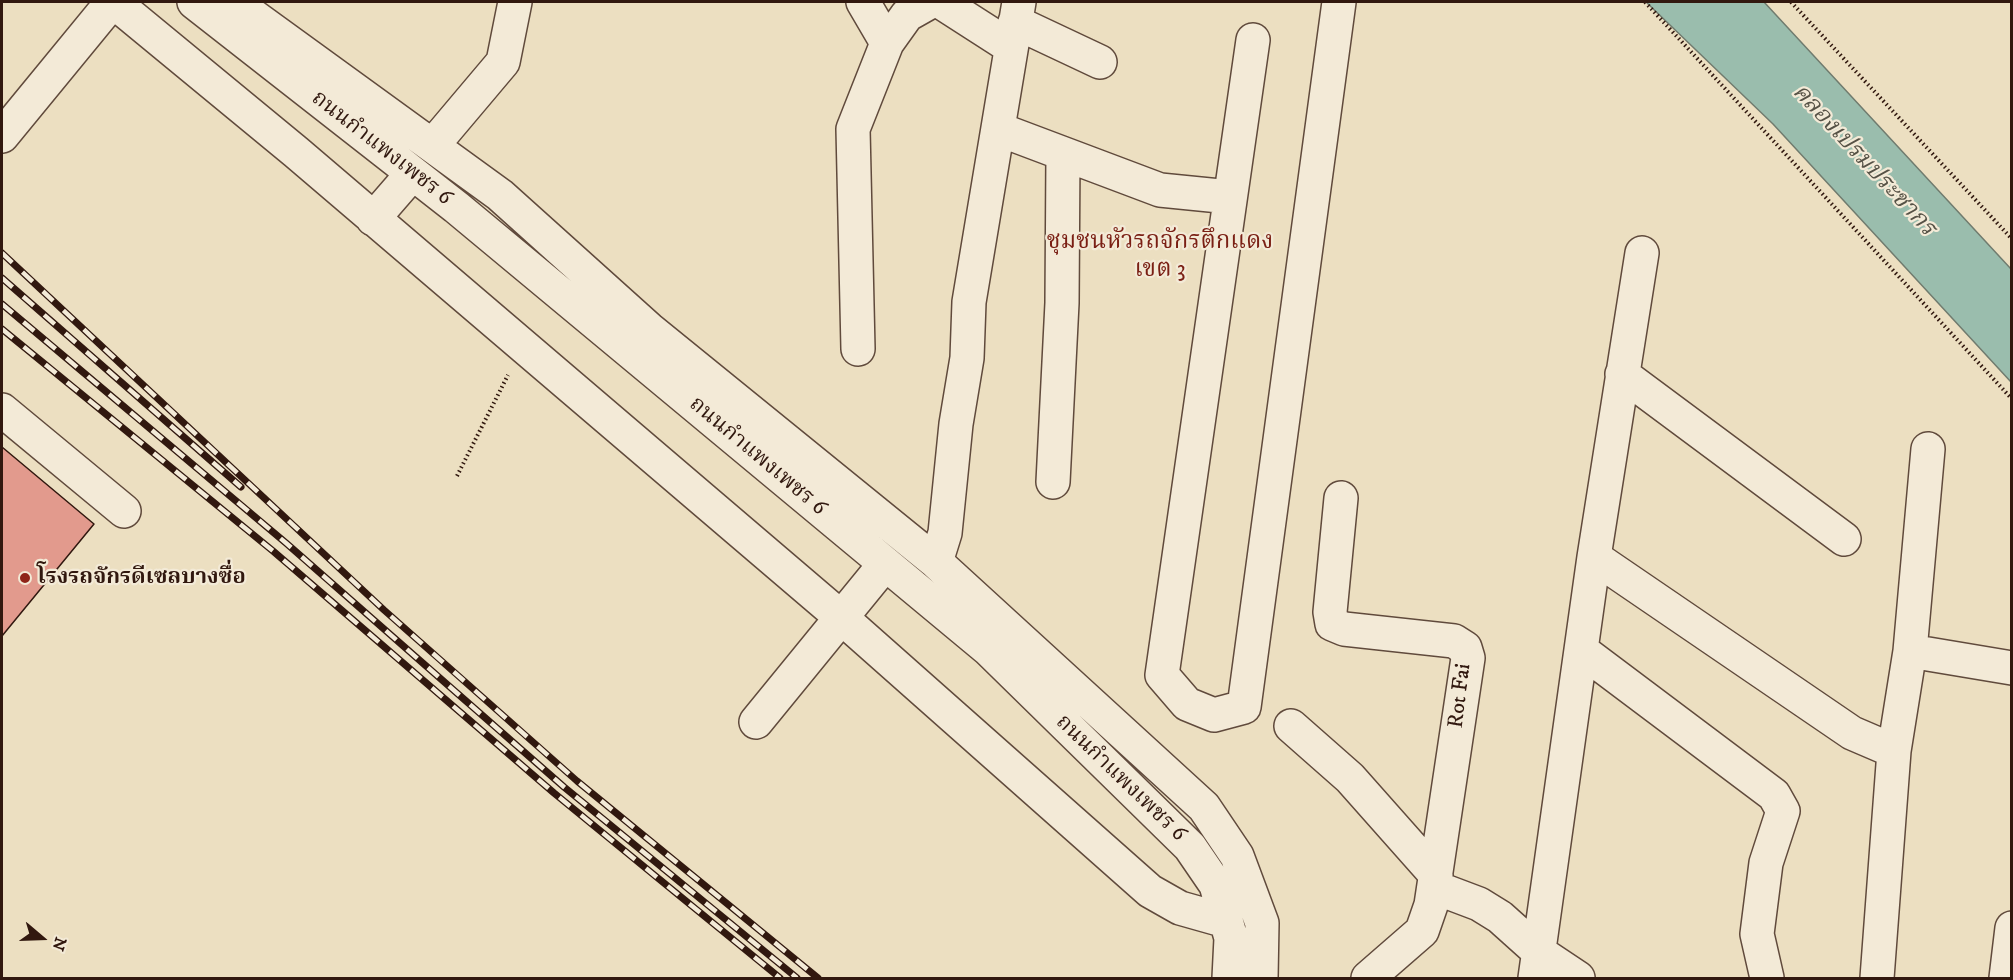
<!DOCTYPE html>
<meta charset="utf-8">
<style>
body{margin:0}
#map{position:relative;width:2013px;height:980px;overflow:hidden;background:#ecdfc1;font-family:"IM FELL DW Pica",serif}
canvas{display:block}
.frame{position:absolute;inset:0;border:3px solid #31180f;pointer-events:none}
.north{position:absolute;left:12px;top:908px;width:60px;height:60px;-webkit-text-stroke:4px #f3ead7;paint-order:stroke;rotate:109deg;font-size:16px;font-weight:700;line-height:24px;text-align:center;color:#31180f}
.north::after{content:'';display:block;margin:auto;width:21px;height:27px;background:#31180f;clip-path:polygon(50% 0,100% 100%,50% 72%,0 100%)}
</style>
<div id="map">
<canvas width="2013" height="980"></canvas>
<div class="frame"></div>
<div class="north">N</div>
</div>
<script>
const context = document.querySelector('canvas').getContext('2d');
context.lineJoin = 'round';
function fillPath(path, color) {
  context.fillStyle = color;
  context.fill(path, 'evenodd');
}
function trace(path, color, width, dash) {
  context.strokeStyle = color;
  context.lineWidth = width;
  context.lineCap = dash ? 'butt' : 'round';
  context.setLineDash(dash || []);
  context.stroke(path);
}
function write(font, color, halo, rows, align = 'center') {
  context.font = font + ' "IM FELL DW Pica","Noto Serif Thai",serif';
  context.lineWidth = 4.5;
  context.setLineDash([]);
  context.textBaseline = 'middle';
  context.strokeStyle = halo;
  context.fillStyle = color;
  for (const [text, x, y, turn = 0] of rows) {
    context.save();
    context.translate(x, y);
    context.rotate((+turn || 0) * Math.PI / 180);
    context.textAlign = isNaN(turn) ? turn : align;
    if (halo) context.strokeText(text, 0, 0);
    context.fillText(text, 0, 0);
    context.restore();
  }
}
const water = new Path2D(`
 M1646,2h118l247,267v113l-238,-258z`);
fillPath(water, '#9abdad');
trace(water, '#707b6e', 1.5);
const building = new Path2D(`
 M2,447l92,77 -92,112z`);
fillPath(building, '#e29a8d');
trace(building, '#31180f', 1.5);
const minor = new Path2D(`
 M114,2l182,150 547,467 307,272 30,17 46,13
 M194,2l262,205 532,442 202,198 26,38 15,53 -2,40
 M234,2l266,193 149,134 287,233 268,245 33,49 25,67 -1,55
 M863,2l24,41
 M941,2l70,45
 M1015,22l85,40
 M1253,40l-91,635 25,29 27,11 30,-8 95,-705
 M998,129l162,61 70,7
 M2,136l110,-134
 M433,145l70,-83 12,-60
 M373,219l39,-45
 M858,349l-5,-220 34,-86 20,-28 23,-13
 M1622,374l222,165
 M2,410l122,101
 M1053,482l9,-179 1,-149
 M1341,498l-11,114 2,12 12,5 110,12 11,7 3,10 -37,247 -9,26 -54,47
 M1594,557l258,176 42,18
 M936,562l9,-29 11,-109 11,-66 2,-56 50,-300
 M1581,650l193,145 9,16 -17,52 -9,71 10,44
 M1910,651l102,17
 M756,722l129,-158
 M1291,726l59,52 86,97
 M1434,887l45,17 21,13 39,35 39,26
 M1535,978l59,-421 48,-304
 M1877,978l17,-227 16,-100 18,-202
 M2006,978l6,-50`);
trace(minor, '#604a3c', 36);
trace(new Path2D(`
 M1645,2l367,397
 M1791,2l221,237
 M457,476l51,-101`), '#31180f', 4, [1.5, 3]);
trace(minor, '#f3ead7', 33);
const rail = new Path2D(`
 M2,253l382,357 193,171 241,197
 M2,278l239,209
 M2,304l284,239 278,244 233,191
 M2,329l271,222 281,242 226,185`);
trace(rail, '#31180f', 7);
trace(rail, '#f3ead7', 4.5, [14]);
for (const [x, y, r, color] of [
 [25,578,6,"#8f2418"]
]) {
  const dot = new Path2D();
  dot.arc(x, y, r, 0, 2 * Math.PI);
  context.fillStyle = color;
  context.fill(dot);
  trace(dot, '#f3ead7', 2);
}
write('22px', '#31180f', '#f3ead7', [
 ["ถนนกำแพงเพชร 6",381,149,38],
 ["ถนนกำแพงเพชร 6",757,457,40],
 ["Rot Fai",1461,696,-83],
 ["ถนนกำแพงเพชร 6",1120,779,44]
]);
write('bold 22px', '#31180f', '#f3ead7', [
 ["โรงรถจักรดีเซลบางซื่อ",37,578]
], 'left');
write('italic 24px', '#565246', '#f3ead7', [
 ["คลองเปรมประชากร",1863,161,47]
]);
write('24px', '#7a1f14', '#f3ead7', [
 ["ชุมชนหัวรถจักรตึกแดง",1160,243],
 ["เขต 3",1160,271]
]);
</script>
